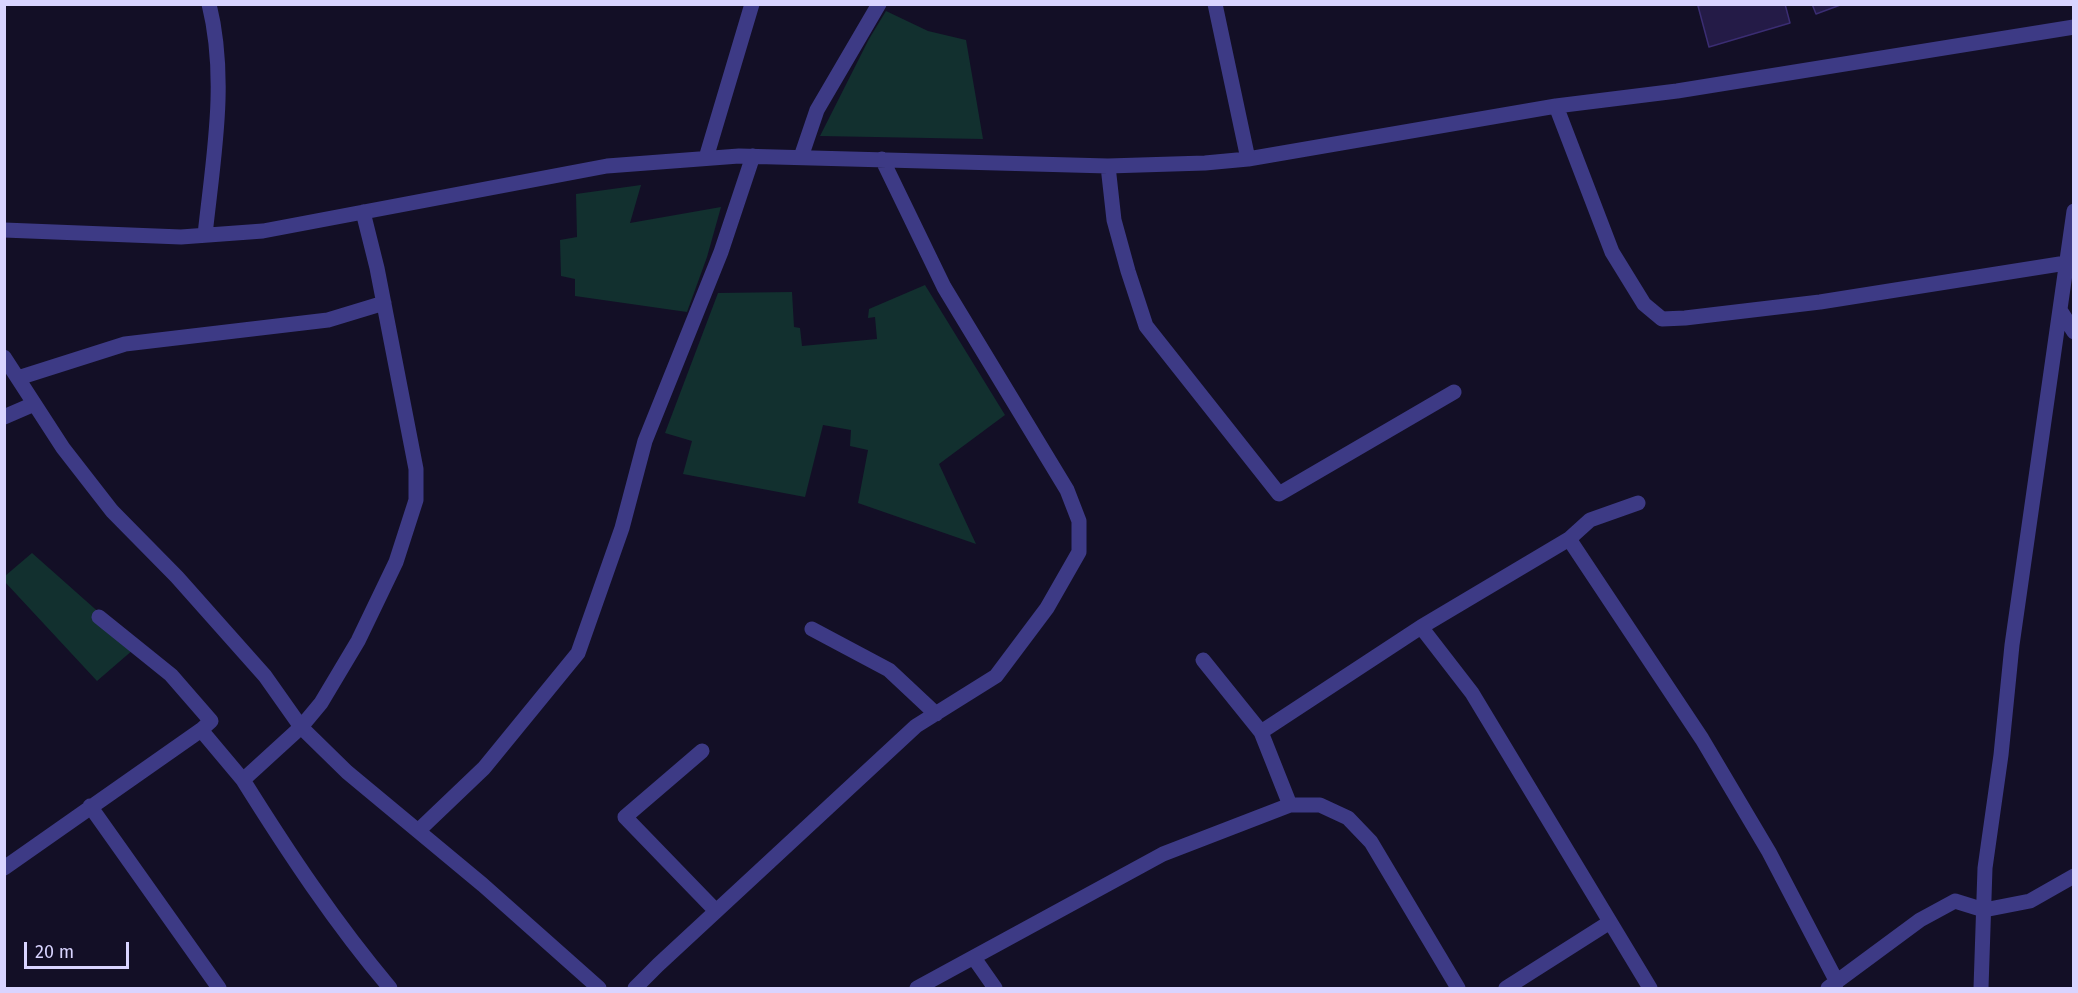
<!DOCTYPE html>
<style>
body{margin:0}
#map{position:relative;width:2078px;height:993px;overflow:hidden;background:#130f26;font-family:"Fira Sans",sans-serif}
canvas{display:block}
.frame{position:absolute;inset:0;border:6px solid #d9d4ff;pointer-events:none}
.scale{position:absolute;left:24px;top:942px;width:105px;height:27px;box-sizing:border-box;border:3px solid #d9d4ff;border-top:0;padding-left:8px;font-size:18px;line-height:21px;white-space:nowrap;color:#d9d4ff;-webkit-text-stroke:4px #130f26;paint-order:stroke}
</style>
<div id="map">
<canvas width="2078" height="993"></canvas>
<div class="frame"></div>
<div class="scale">20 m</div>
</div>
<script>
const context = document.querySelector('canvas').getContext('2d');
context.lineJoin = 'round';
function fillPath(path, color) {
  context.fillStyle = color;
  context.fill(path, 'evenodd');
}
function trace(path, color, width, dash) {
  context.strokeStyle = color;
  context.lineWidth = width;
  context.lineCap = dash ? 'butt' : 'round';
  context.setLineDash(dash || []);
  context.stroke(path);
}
fillPath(new Path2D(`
 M886,11l42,20 38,9 17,99 -163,-3 49,-97z
 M641,185l-11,38 91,-16 -14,50 -20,55 -112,-16v-17l-14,-3 -1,-36 17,-3 -1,-43z
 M925,285l80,130 -66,49 37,80 -118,-41 10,-53 -18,-4 1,-16 -28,-5 -18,72 -122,-23 9,-33 -27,-8 53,-140 74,-1 2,35 6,1 2,18 75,-7 -2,-22 -7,1 1,-9z
 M32,553l71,63 38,27 -44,38 -92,-99v-6z`), '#12302f');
const building = new Path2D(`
 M1705,4h80l5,19 -81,24 -11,-41z
 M1812,4h31l-27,10z`);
fillPath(building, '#241b47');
trace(building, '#3b2d73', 1.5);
trace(new Path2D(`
 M1215,4l33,155
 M1556,106l56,146 32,52 18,15 23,-1 135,-16 246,-39
 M801,157l16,-47 62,-106
 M706,158l46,-154
 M1108,166l6,54 14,51 18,55 133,168 175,-102
 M4,230l177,7 82,-6 344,-65 132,-10 369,10 97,-3 43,-4 308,-53 121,-15 397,-64
 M205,235c8,-76 23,-155 4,-231
 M2060,310l14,22
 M4,357l59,91 49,63 65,66 88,99 36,51 46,45 136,113 116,103
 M18,378l107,-34 203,-24 56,-17
 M4,417l30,-13
 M1569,539l133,200 67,113 68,130
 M99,617l72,58 40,46 -10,9
 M1421,627l51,66 178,295
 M812,629l77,41 47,44
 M1203,660l58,72
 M702,751l-77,66 91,94
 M243,780c45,72 92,143 147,208
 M1290,805l-29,-73 160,-105 148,-88 21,-19 48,-17
 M90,806l129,182
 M418,831l66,-63 94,-115 44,-125 23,-87 76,-189 32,-96
 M4,868l197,-138 42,50 58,-53 20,-24 37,-62 38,-79 20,-62v-31l-39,-201 -14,-56
 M974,958l21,30
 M635,988l23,-23 258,-239 80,-50 51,-68 32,-56v-31l-12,-31 -123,-203 -62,-128
 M917,988l246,-134 127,-49h30l28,13 23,24 87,146
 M1506,988l104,-66
 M1828,988l92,-68 35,-19 29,9 46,-9 44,-25
 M1981,988l4,-120 16,-113 11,-110 62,-434`), '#3d3a85', 15);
</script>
